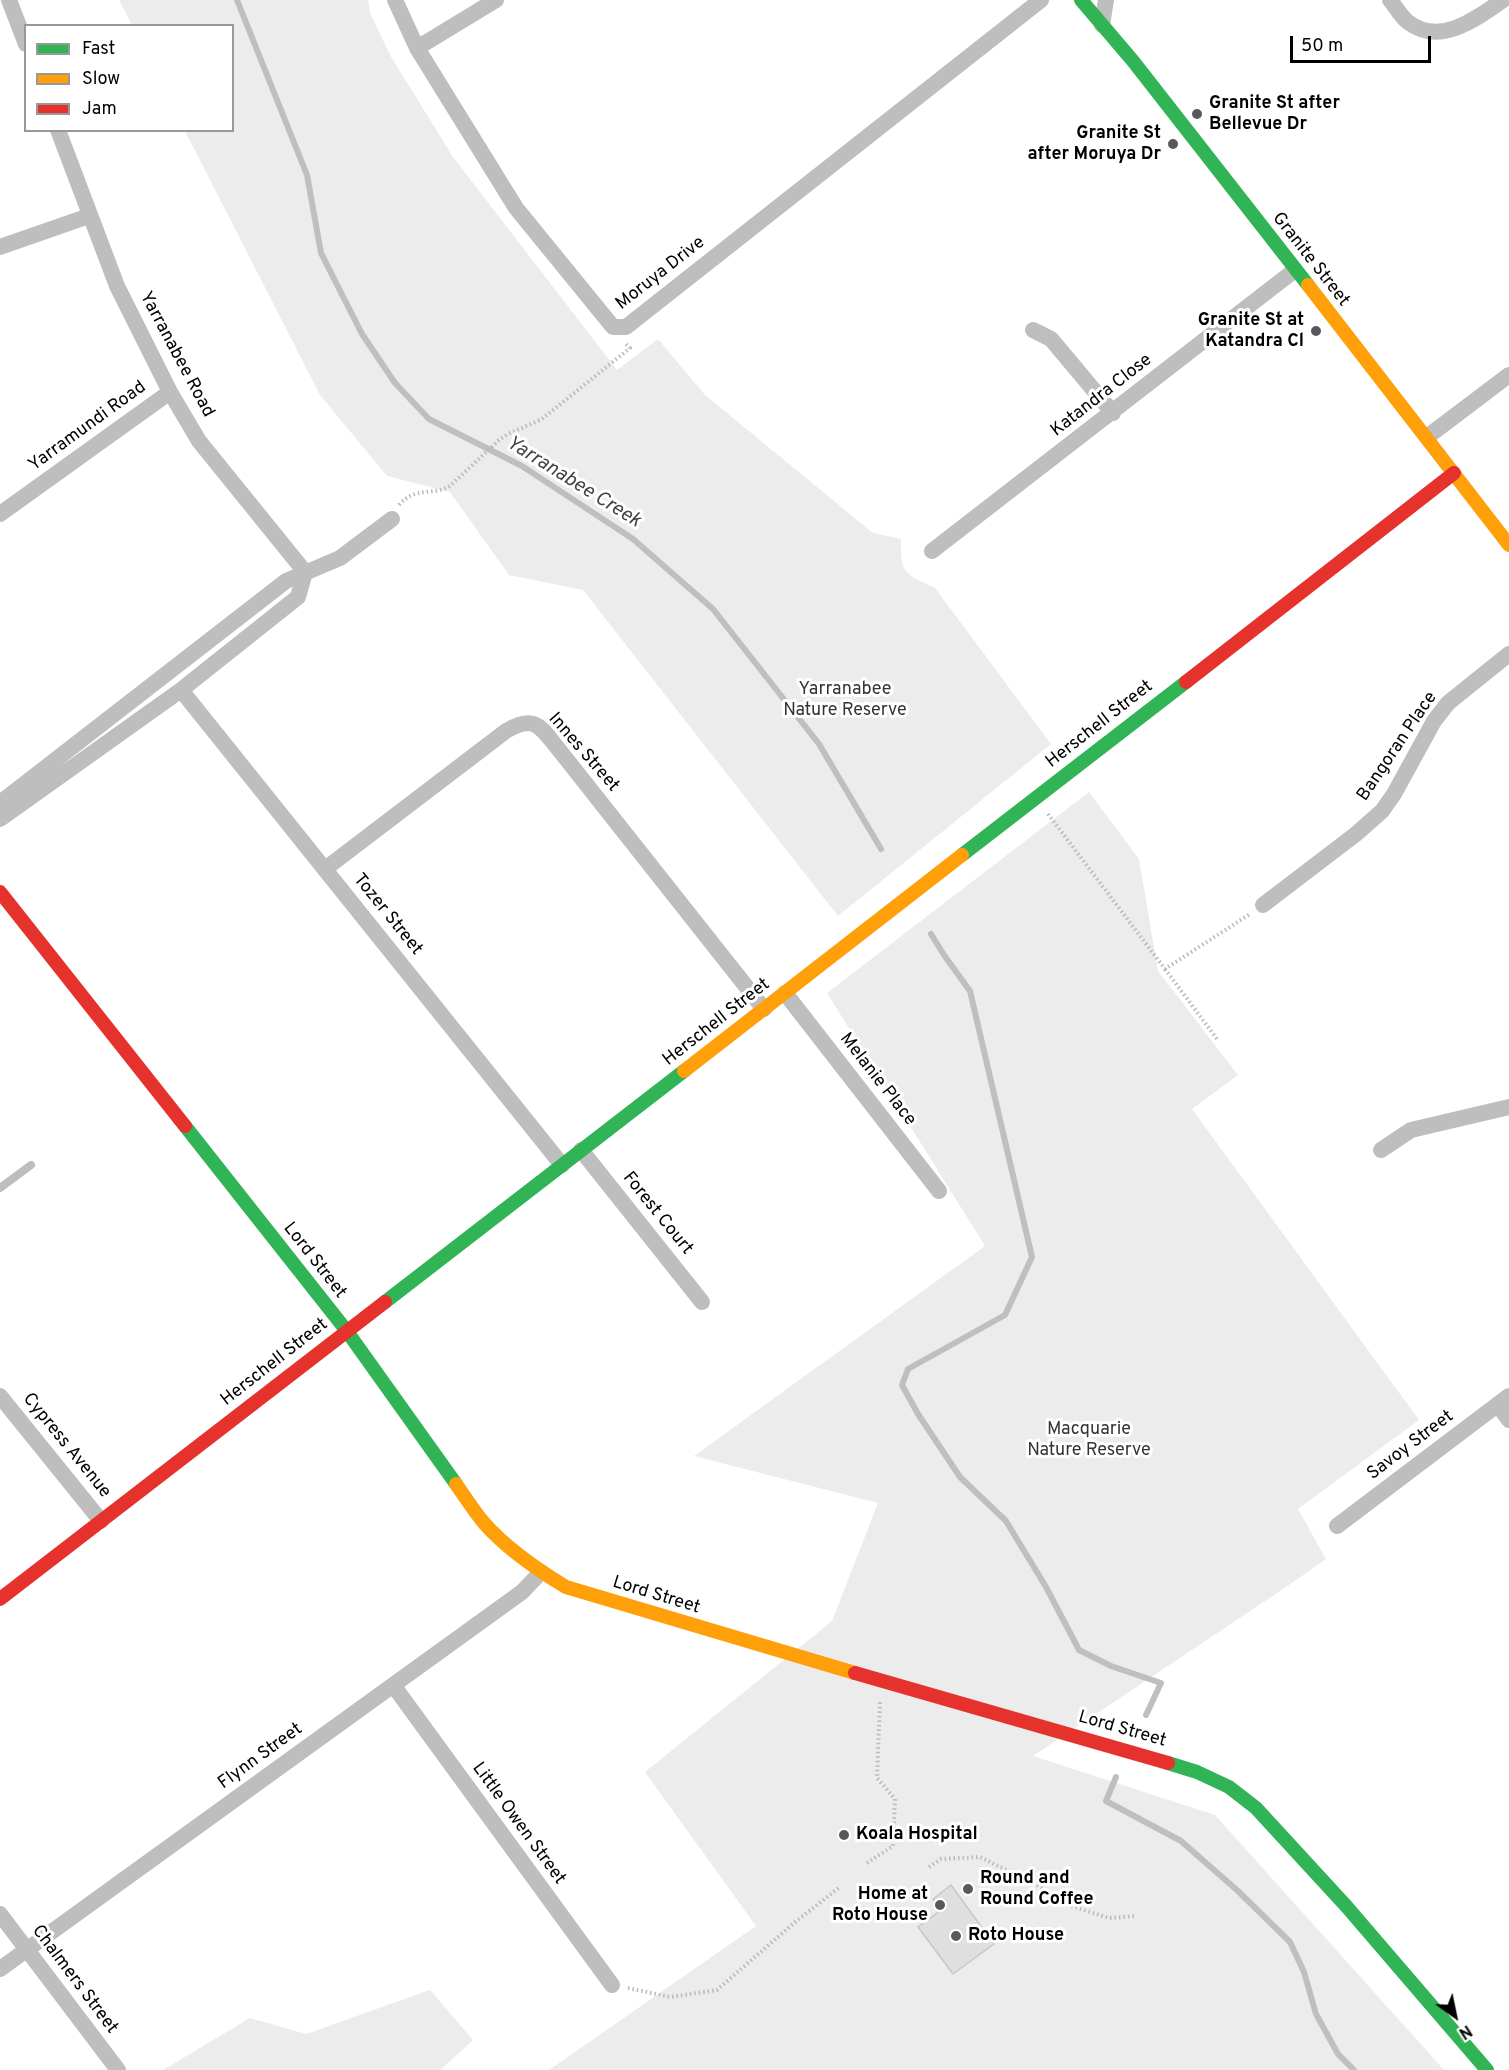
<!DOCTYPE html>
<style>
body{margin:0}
#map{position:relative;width:1509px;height:2070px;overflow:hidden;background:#fff;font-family:Overpass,sans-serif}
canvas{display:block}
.legend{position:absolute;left:24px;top:24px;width:210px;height:108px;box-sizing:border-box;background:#fff;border:2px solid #999;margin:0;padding:8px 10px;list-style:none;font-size:18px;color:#000}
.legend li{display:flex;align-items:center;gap:12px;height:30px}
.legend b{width:30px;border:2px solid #999}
.north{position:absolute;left:1425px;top:1986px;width:60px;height:60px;-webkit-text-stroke:4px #fff;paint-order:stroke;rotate:147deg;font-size:16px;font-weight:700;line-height:24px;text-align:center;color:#000}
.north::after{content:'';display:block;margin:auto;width:21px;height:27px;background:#000;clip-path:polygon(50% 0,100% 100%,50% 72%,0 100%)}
.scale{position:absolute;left:1290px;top:36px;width:141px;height:27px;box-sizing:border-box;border:3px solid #000;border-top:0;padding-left:8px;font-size:18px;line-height:21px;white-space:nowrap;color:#000;-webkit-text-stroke:4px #fff;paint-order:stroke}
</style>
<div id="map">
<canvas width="1509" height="2070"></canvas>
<ul class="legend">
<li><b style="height:8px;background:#30b455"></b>Fast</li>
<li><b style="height:8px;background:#ff9f0a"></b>Slow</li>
<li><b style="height:8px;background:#e5322d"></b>Jam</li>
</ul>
<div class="north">N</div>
<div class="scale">50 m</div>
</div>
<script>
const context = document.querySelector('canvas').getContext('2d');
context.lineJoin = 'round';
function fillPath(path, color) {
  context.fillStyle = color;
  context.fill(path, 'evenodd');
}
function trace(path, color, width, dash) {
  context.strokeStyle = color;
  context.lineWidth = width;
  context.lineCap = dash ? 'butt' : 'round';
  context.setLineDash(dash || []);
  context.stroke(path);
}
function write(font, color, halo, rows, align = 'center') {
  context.font = font + ' Overpass,sans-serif';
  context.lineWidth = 6;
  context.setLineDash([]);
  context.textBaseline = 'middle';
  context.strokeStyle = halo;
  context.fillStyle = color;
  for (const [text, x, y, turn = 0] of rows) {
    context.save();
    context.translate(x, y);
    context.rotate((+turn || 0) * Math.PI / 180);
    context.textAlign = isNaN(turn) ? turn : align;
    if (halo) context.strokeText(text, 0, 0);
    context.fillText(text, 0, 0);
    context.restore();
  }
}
fillPath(new Path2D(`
 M119,0h249l2,13 20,42 63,102 164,213 41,-31 47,56 168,138 28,6c-1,35 4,35 34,49l116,156 -213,172 -255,-326 -74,-15 -59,-83 -63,-16 -67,-81 -135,-264 47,-1v-104l-100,-1z
 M1089,792l50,67 19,112 80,104 -46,34 227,311 -121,89 28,50 -37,26 -256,171 182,59 229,255h-895l207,-144 -111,-154 187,-151 46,-118 -184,-47 291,-210 -158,-253z
 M430,1990l43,50 -33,30h-277l87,-52 56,16z`), '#ececec');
trace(new Path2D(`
 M237,0l70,175 14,78 41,81 33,49 34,36 93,47 111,73 80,70 106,135 62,105
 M931,934l13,21 26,36 62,266 -27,58 -97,54 -6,16 16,29 42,63 46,44 40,66 33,63 32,16 50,17 -15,32
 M1116,1777l-10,24 75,40 57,50 52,51 14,30 12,42 22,40 16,16`), '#bfbfbf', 6);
const building = new Path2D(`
 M951,1885l43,59 -41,30 -35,-47 23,-17 -8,-11z`);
fillPath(building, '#dfdfdf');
trace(building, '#c7c7c7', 1.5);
trace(new Path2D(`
 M399,505c16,-19 34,-9 51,-19l49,-46 9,-6 34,-15 88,-71 -4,-4
 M1048,814l117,155 85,-55
 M1165,969l52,70
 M867,1863l26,-17 2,-47 -18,-21 3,-76
 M929,1867l12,-8 39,-2 61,30 24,17 44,14 27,-2
 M628,1988l42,9 47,-7 77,-67 46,-36`), '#b9b9b9', 4, [1.5, 3]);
trace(new Path2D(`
 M0,1188l31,-23`), '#bebebe', 8);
trace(new Path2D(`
 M9,0l17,44
 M395,0l22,48 99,160 97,119h13l415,-327
 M1390,0c6,7 11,17 18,22 32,25 69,-4 95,-22
 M1102,25l4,-25
 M417,48l79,-48
 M58,130l59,156 53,106 29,49 106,131
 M0,247l89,-31
 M1033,330l18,9 62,74
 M1427,437l82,-62
 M0,514l170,-122
 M932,551l363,-281
 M181,690l381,475
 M0,803l286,-222 54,-23 52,-39
 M0,819l181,-129 117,-93 7,-25
 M325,869l181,-138c30,-18 35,-3 54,20l204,258
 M1263,905l93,-71 26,-23 12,-17 40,-73 14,-18 61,-49
 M785,993l154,198
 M581,1150l121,152
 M1381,1150l30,-20 98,-23
 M0,1396l101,125
 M1498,1405l11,15
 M1337,1526l172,-130
 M393,1685l219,300
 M0,1914l118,156
 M0,1969l522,-377 19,-20`), '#bebebe', 16);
trace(new Path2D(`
 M1081,0l52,61 175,224
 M962,855l224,-173
 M185,1126l161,204 110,154
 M385,1302l299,-231
 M1168,1763l29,9 32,15 27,21 91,99 140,163`), '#30b455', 14);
trace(new Path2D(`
 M1308,285l201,260
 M684,1071l278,-216
 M456,1484c9,13 18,27 28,39 23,26 52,46 82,64l289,86`), '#ff9f0a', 14);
trace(new Path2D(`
 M1186,682l268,-209
 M0,892l185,234
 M0,1599l385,-297
 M855,1673l313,90`), '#e5322d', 14);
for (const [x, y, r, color] of [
 [1197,114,6,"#595959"],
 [1173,144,6,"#595959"],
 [1316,331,6,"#595959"],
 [844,1835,6,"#595959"],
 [968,1889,6,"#595959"],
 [940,1905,6,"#595959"],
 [956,1936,6,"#595959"]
]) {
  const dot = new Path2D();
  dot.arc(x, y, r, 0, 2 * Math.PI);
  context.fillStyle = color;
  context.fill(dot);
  trace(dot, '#fff', 2);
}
write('bold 18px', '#000', '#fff', [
 ["Granite St after",1209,104],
 ["Bellevue Dr",1209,125],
 ["Granite St",1161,134,"right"],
 ["after Moruya Dr",1161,155,"right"],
 ["Granite St at",1304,321,"right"],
 ["Katandra Cl",1304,342,"right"],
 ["Koala Hospital",856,1835],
 ["Round and",980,1879],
 ["Round Coffee",980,1900],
 ["Home at",928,1895,"right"],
 ["Roto House",928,1916,"right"],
 ["Roto House",968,1936]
], 'left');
write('18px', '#000', '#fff', [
 ["Granite Street",1310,260,52],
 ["Moruya Drive",661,274,-38],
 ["Yarranabee Road",176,355,62],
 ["Katandra Close",1102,396,-38],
 ["Yarramundi Road",88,427,-36],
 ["Herschell Street",1100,725,-38],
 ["Bangoran Place",1398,747,-56],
 ["Innes Street",583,753,49],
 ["Tozer Street",387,915,51],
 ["Herschell Street",717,1023,-38],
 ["Melanie Place",877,1080,52],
 ["Forest Court",657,1214,51],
 ["Lord Street",314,1261,52],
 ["Herschell Street",275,1363,-38],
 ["Cypress Avenue",66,1446,51],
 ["Savoy Street",1411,1446,-37],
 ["Lord Street",656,1596,17],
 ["Lord Street",1122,1730,16],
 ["Flynn Street",261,1757,-36],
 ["Little Owen Street",518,1824,54],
 ["Chalmers Street",74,1980,53]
]);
write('18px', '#333', '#fff', [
 ["Yarranabee",845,690],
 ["Nature Reserve",845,711],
 ["Macquarie",1089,1430],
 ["Nature Reserve",1089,1451]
]);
write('italic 20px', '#444', '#fff', [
 ["Yarranabee Creek",573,483,32]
]);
</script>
